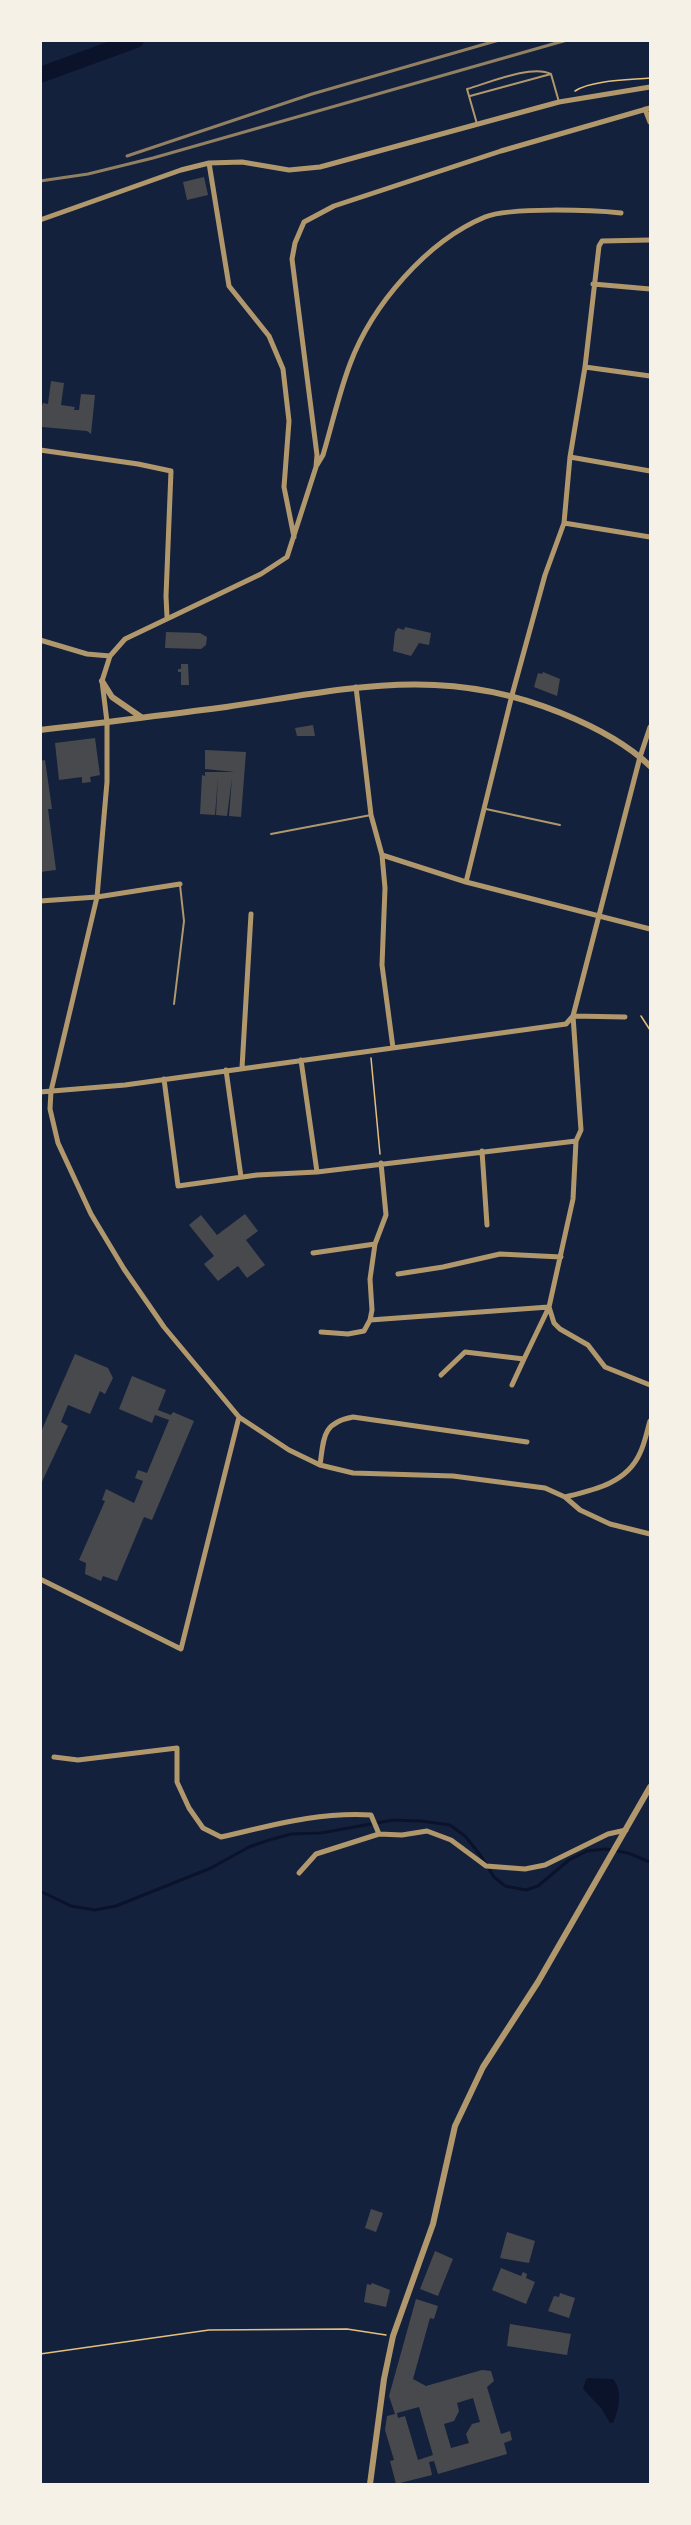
<!DOCTYPE html>
<style>
body{margin:0}
#map{position:relative;width:691px;height:2525px;overflow:hidden;background:#14213d;font-family:Literata,serif}
canvas{display:block}
.frame{position:absolute;inset:0;border:42px solid #f6f1e7;pointer-events:none}
</style>
<div id="map">
<canvas width="691" height="2525"></canvas>
<div class="frame"></div>
</div>
<script>
const context = document.querySelector('canvas').getContext('2d');
context.lineJoin = 'round';
function fillPath(path, color) {
  context.fillStyle = color;
  context.fill(path, 'evenodd');
}
function trace(path, color, width, dash) {
  context.strokeStyle = color;
  context.lineWidth = width;
  context.lineCap = dash ? 'butt' : 'round';
  context.setLineDash(dash || []);
  context.stroke(path);
}
fillPath(new Path2D(`
 M589,2378l24,1c10,11 6,32 0,44h-3l-9,-15 -18,-19 3,-10z`), '#0b132b');
trace(new Path2D(`
 M40,1891l31,15 24,4 21,-4 95,-38 38,-21 20,-7 22,-6 30,-1 72,-13 28,1 29,4 15,11 16,20 13,21 11,9 21,4 12,-4 31,-26 18,-9 19,-2 22,4 22,9`), '#0b132b', 3);
trace(new Path2D(`
 M40,75l96,-35`), '#0b132b', 16);
fillPath(new Path2D(`
 M204,177l4,18 -21,5 -4,-18z
 M51,381l13,2 -3,22 14,2 -1,3h5l2,-16 14,1 -4,39 -4,-3 -45,-4 -2,-17 3,-7 5,1z
 M405,627l26,6 -2,12 -10,-2 -8,13 -18,-5 2,-19 3,-4 6,2z
 M166,632l34,1 7,4 -1,8 -5,4 -36,-1z
 M181,664h7l1,21h-8v-13h-3v-3h3z
 M543,672l17,7 -3,17 -23,-9 4,-14 4,1z
 M313,725l2,11h-18l-2,-8z
 M95,738l5,37 -10,2 1,5 -9,1v-6l-23,3 -4,-37z
 M205,750l41,2 -5,65 -12,-1 3,-38 -5,38 -11,-1 2,-38 -3,38 -15,-1 2,-39 3,1v-4h30l-30,-3z
 M45,760l7,49h-4l8,61 -16,2v-111z
 M245,1214l13,17 -12,9 19,25 -18,13 -9,-12 -20,15 -14,-17 10,-8 -25,-31 12,-10 16,20z
 M75,1354l33,14 5,10 -8,16 -5,-3 -10,23 -22,-9 -7,17 7,4 -28,60v-52z
 M132,1376l34,14 -8,20 13,5 2,-3 21,9 -42,99 -8,-3 -27,64 -14,-5 -2,5 -16,-7 1,-11 -7,-3 26,-59 -3,-1 4,-11 28,14 9,-22 -8,-3 3,-8 9,3 22,-53 -14,-5 -3,8 -33,-14z
 M371,2209l12,4 -7,19 -11,-4z
 M507,2232l28,9 -6,22 -29,-5z
 M435,2251l18,8 -15,37 -18,-7z
 M501,2268l20,8 2,-4 4,2 -1,4 9,4 -9,22 -34,-14z
 M372,2283l18,7 -4,17 -22,-5 3,-18 4,1z
 M560,2293l15,5 -6,20 -21,-7 6,-15 5,1z
 M416,2299l22,7 -4,13 -4,-1 -17,61 13,7 56,-16 9,1 3,10 -7,6 14,47 9,-3 2,9 -8,3 3,11 -69,20 -4,-13 -5,1 3,13 -36,9 -6,-23 4,-1 -9,-30 2,-14 8,-2 -6,-18zM473,2398l7,24 -8,2 -6,10 3,9 -18,5 -7,-24 10,-3 5,-10 -2,-8zM419,2407l14,48 -15,5 -13,-44 -7,2 -1,-5z
 M510,2324l61,10 -4,21 -60,-9z`), '#48494c');
trace(new Path2D(`
 M575,91c17,-11 55,-11 75,-13
 M641,1016l9,14
 M371,1058l9,96
 M40,2354l169,-24 138,-1 39,6`), '#e5c07b', 1.5);
trace(new Path2D(`
 M470,96l81,-22
 M477,124l-10,-35c21,-6 65,-25 84,-15l8,28
 M486,809l74,16
 M271,834l100,-19
 M174,1004l10,-83 -4,-36`), '#b1986c', 2);
trace(new Path2D(`
 M650,108l-149,43 -167,55 -30,16 -9,21 -3,16 25,196 -1,12 -29,90 -26,17 -136,65 -15,17 -8,25 5,41v60l-10,115 -46,194 -1,18 8,34 33,71 33,55 40,58 75,90 50,33 31,15 33,8 100,3 92,12 20,9 15,13 30,14 40,10
 M645,109l5,13
 M209,163l20,123 40,50 14,33 6,52 -5,66 10,50
 M40,220l141,-50 28,-7 33,-1 47,8 31,-3 239,-65 91,-15
 M593,284l57,5
 M585,367l65,9
 M40,450l98,14 33,7 -5,125 1,21
 M570,457l80,14
 M317,465l6,-10c9,-30 16,-62 27,-91 22,-59 77,-123 135,-147 25,-10 107,-7 136,-4
 M564,523l86,14
 M40,640l47,14 23,2
 M356,687l15,128 11,40 3,33 -3,77 11,83
 M650,727l-10,30 -67,259 8,114 -5,11 -3,58 -24,108 5,16 6,6 28,16 17,22 45,18
 M382,855l84,27 184,47
 M466,882l46,-187 33,-120 19,-52 6,-66 15,-90 14,-121 3,-5 48,-1
 M40,901l57,-4 83,-13
 M573,1016l52,1
 M301,1060l16,112
 M242,1068l9,-154
 M226,1070l15,107
 M164,1079l14,107 79,-11 60,-3 259,-31
 M40,1092l85,-7 441,-61 7,-8
 M482,1151l5,74
 M313,1253l62,-9
 M398,1274l45,-7 57,-13 61,3
 M370,1320l179,-13
 M321,1332l27,2 16,-3 6,-11 2,-10 -2,-31 5,-35 11,-29 -5,-52
 M524,1359l25,-52
 M441,1375l24,-23 59,7 -12,26
 M320,1465c4,-28 2,-42 33,-48l174,25
 M565,1497c29,-7 62,-14 75,-44 5,-10 7,-22 10,-32
 M40,1579l141,70 58,-232
 M54,1757l24,3 99,-12v34l12,26 14,20 18,9c53,-12 96,-25 150,-22l8,19
 M299,1873l17,-19 63,-20 23,1 25,-4 24,9 35,26 39,3 20,-4 63,-31 18,-4`), '#b1986c', 5);
trace(new Path2D(`
 M102,681l10,16 29,20
 M40,730c62,-7 124,-15 186,-23 121,-18 217,-43 335,6 32,13 64,29 89,53
 M370,2484l14,-105 9,-43 40,-112 22,-98 28,-59 55,-85 112,-195`), '#b1986c', 6);
trace(new Path2D(`
 M127,156l185,-62 187,-54
 M40,181l48,-7 65,-16 414,-118`), '#918062', 3);
</script>
